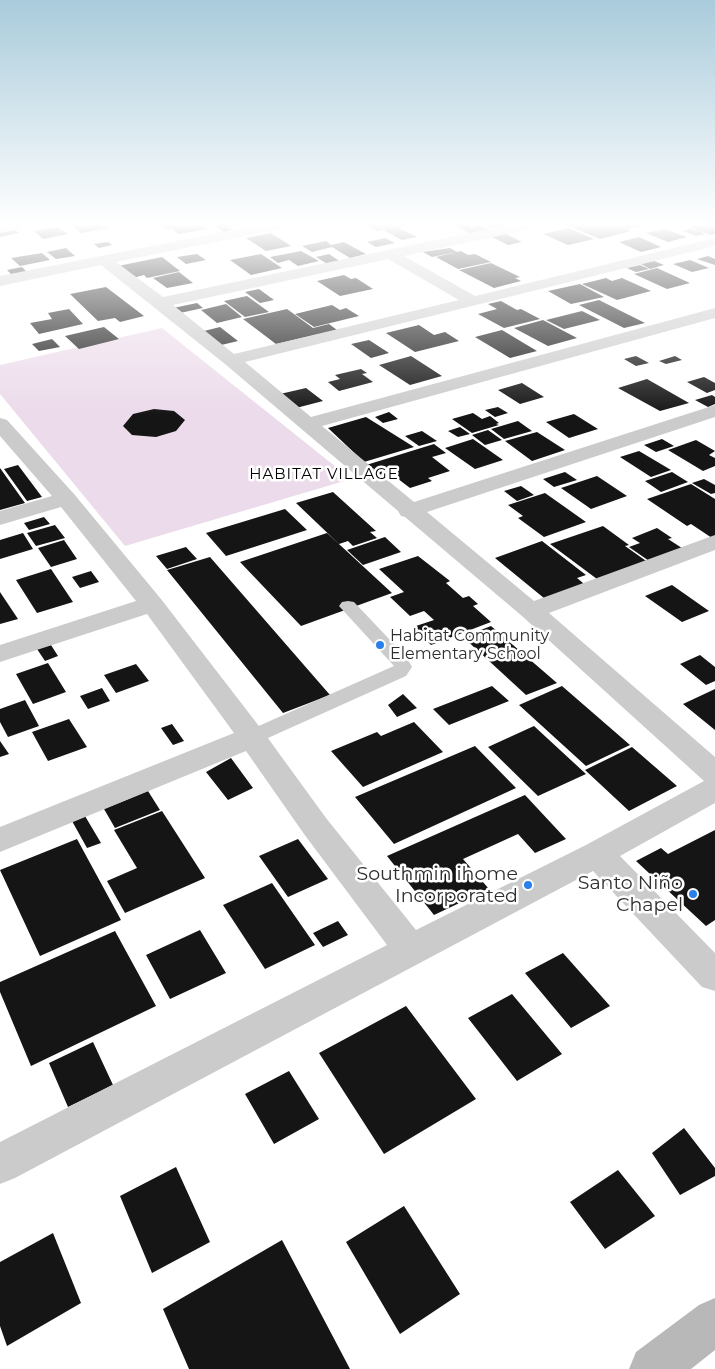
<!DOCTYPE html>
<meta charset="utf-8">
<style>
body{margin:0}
canvas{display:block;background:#fff}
</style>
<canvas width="715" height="1369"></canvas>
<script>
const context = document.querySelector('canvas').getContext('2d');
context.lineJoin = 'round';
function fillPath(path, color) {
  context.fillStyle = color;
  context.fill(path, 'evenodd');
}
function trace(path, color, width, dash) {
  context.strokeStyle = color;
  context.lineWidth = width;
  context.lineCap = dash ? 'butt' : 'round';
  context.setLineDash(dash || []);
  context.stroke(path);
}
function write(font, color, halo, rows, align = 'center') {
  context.font = font + ' Montserrat,sans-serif';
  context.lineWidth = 5;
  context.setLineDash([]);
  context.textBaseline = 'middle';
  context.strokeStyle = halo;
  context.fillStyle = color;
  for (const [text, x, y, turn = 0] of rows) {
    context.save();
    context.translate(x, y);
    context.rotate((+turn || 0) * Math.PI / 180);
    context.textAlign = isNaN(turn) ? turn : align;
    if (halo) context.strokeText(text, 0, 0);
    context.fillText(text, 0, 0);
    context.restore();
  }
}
fillPath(new Path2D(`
 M162,328l189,151 -226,67 -125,-152v-29z`), '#ecdbeb');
fillPath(new Path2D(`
 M69,223h34l6,5 -28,5z
 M200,223l8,6 -29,5 -7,-5 -5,1 -9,-6z
 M210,223h31v1l-14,3 6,3 -9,2z
 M363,223h46l-12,4 20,10 -15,3 -19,-10 7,-2 -13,3z
 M464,223l7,4 8,-2 11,5 -19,4 -20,-10z
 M481,223h31l3,1 -21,5z
 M573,223h38l20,8 -31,8 -33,-14z
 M615,223h33v1l-20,5z
 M705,223l10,4v7l-4,1 -21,-8z
 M57,227l11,7 -25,5 -9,-8z
 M568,228l26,11 -26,6 -25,-11z
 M665,229l22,8 -19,5 -22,-9z
 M690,229l9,2 6,3 -9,2 -13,-5z
 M15,230l4,3 -19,4v-4z
 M271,233l20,13 -25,5 -20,-13z
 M506,234l16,8 -14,3 -16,-8z
 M639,237l22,10 -20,5 -22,-10z
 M385,238l10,5 -19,4 -9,-5z
 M326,241l5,4 13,-3 22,12 -16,4 -18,-11 -20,5 -10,-6z
 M108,242l4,3 -13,3 -5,-4z
 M66,248l9,8 -19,3 -9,-7z
 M450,248l7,4 -25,5 -9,-5z
 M301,251l18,10 -21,5 -9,-6 -11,3 -8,-6z
 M461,251l7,4 7,-1 16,8 -33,7 -22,-12z
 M42,253l8,7 -30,6 -9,-8z
 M197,254l9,6 -20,4 -9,-7z
 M261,254l21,14 -31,7 -21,-15z
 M329,254l12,8 -12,3 -13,-8z
 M708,256l7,3v6l-18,-6z
 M162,257l18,14 -33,7 -3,-3 -11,3 -15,-12z
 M690,260l19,8 -17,4 -19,-8z
 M654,261l10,4 -14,4 -9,-5z
 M491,263l29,14 -5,1 6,3 -27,7 -35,-18z
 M640,265l9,4 -13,3 -9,-4z
 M22,267l6,6 -15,3 -6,-6z
 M657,268l33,15 -23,6 -33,-15z
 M179,272l14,11 -26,5 -14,-10z
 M344,275l7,4 5,-1 17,11 -33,7 -23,-15z
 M606,278l6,3 10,-3 29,13 -34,9 -35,-16z
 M580,284l24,13 -33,7 -23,-13z
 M106,287l38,29 -24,6 -5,-4 -17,3 -28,-27z
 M259,289l15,11 -14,3 -15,-11z
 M247,296l22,16 -24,5 -21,-16z
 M599,300l46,23 -21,5 -45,-23z
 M501,301l16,9 4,-1 19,10 -36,9 -26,-14 19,-5 -9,-5z
 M197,303l6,5 -23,5 -7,-5z
 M226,304l16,13 -25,6 -16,-13z
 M332,305l8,5 6,-2 13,8 -45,11 -19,-13z
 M69,309l14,15 -44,10 -9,-11 22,-4 -4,-6z
 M287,309l26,19 16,-4 8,6 -61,14 -33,-25z
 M582,311l18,9 -36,9 -18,-9z
 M543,320l34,18 -29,8 -34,-18z
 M419,325l15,10 11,-3 14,9 -44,11 -29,-19z
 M104,327l15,12 -40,10 -14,-13z
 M220,327l18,14 -21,5 -17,-14z
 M502,330l35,21 -27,7 -35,-21z
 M52,339l8,8 -21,4 -7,-7z
 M369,340l20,13 -18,5 -20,-14z
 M411,356l31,20 -32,9 -31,-20z
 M636,356l13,7 -13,3 -12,-7z
 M675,356l7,4 -16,4 -7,-3z
 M361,369l6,4 -5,1 11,8 -34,9 -11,-9 12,-3 -5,-4z
 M704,377l11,6v7l-8,3 -20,-11z
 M647,379l42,24 -29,8 -42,-23z
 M522,383l22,14 -24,7 -22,-14z
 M306,388l17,13 -27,7 -16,-14z
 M712,395l3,2v7l-7,3 -13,-7z
 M498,407l10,6 -13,4 -10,-7z
 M154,409l20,2 11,9 -9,11 -20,6 -24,-2 -9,-9 10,-12z
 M389,412l9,7 -15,4 -8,-6z
 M473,413l9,6 8,-3 9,7 -3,1 3,1 -27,8 -20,-14z
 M574,414l24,15 -29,9 -23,-16z
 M366,417l48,30 -50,15 -36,-34z
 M518,421l14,10 -28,8 -13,-10z
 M460,427l10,7 -12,3 -10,-6z
 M488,430l14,10 -17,5 -13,-10z
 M422,431l15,10 -18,5 -14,-10z
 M537,432l28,18 -33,11 -27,-20z
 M473,439l30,21 -28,9 -30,-21z
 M662,439l12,7 -18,6 -12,-7z
 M696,440l19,11 -6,4 6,3v8l-12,5 -35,-21z
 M434,444l12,9 -14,4 18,14 -22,7 4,3 -22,7 -21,-16 -13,4 -13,-10z
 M639,451l32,19 -20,7 -31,-20z
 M18,465l24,32 -15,4 -23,-32z
 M0,468l25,35 -25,7z
 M565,472l12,8 -23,7 -11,-8z
 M672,472l16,10 -27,10 -16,-11z
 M597,476l30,20 -36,13 -30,-21z
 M704,479l11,6v8l-4,1 -19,-11z
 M691,484l24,15v41l-24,-16 -4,2 -40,-27z
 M521,486l13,9 -17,6 -13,-10z
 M333,492l43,39 -6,1 7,6 -24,8 -5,-5 -9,3 -43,-41z
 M545,493l41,29 -42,15 -26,-19 5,-2 -15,-11z
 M285,509l22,21 -81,26 -20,-23z
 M44,517l6,7 -21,6 -5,-7z
 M55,525l10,13 -29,8 -9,-13z
 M603,526l26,19 -4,1 24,17 -48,19 -51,-38z
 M657,528l15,10 -4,1 17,11 -33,13 -23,-16 11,-4 -8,-5z
 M23,533l10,16 -33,10v-19z
 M327,533l65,60 -91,33 -61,-64z
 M385,537l16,15 -38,13 -16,-15z
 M64,540l13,19 -26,8 -13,-19z
 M542,541l44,34 -9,3 12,10 -39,15 -55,-45z
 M186,547l11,12 -30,10 -11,-13z
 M418,556l32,25 -4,2 17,15 6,-2 9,8 -5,2 18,16 -60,23 -18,-18 21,-7 -10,-9 -14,5 -20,-19 14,-5 -25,-23z
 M210,557l120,138 -47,18 -116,-143z
 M51,569l22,33 -36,11 -21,-33z
 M91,571l8,11 -19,6 -8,-11z
 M672,585l37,26 -27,11 -37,-26z
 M0,592l18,27 -18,5z
 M491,626l66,57 -31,12 -63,-58z
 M51,645l7,11 -13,5 -8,-12z
 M700,655l15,12v14l-9,4 -26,-21z
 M48,663l18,29 -33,12 -17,-30z
 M136,664l13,17 -33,12 -12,-18z
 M492,686l17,15 -60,24 -16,-16z
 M562,686l68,59 -44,21 -67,-61z
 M102,688l8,13 -22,8 -8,-13z
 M715,689v41l-32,-26z
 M403,694l14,14 -20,9 -9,-12z
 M25,700l14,26 -31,11 -8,-15v-13z
 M69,719l18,28 -39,14 -16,-29z
 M414,722l29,30 -80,35 -32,-36 46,-19 4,4z
 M172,724l12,17 -11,4 -12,-17z
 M534,726l52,48 -48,22 -50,-49z
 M0,741l9,13 -9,3z
 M475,746l41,42 -122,56 -39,-47z
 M632,747l45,39 -48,25 -44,-41z
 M231,758l22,30 -25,12 -22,-28z
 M148,791l12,19 -45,18 -11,-19z
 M525,795l41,44 -31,14 -17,-19 -55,25 26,30 -55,26 -47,-59z
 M162,811l43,67 -80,35 -18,-32 30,-13 -23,-38z
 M85,816l16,27 -14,5 -15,-27z
 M715,830v90l-9,6 -70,-65 25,-13 7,6z
 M77,839l44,81 -81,36 -40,-86z
 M298,839l30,40 -40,18 -29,-41z
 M272,883l43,62 -50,24 -42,-64z
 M338,921l10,14 -25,12 -10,-14z
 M200,930l26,43 -56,26 -24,-44z
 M115,931l41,75 -125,60 -31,-74v-10z
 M563,953l47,53 -39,22 -46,-55z
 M512,994l50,60 -45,27 -49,-63z
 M406,1006l70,93 -92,55 -65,-101z
 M93,1042l20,43 -45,22 -19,-44z
 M289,1071l30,48 -45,25 -29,-50z
 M684,1128l31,40v8l-35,19 -28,-42z
 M176,1167l34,75 -58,31 -32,-77z
 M618,1170l37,46 -50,33 -35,-47z
 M404,1206l56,88 -60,40 -54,-92z
 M53,1233l28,70 -74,43 -7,-20v-64z
 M282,1240l68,129h-161l-26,-60z`), '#151515');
fillPath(new Path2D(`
 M348,601l6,1 53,56 5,9 -6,9 -147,66 -7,2 -7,-2 -3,-5 3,-5 149,-66 -55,-60 3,-4z`), '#cbcbcb');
fillPath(new Path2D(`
 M37,223l-7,4 -30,5v-8z
 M268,223h29l-7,4 -174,35 47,35 354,-74h28l-7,4 -134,29 71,40 240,-58v8l-470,116 66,55 404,-109v10l-393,108 92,76 301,-97v12l-288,95 107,89 181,-66v15l-166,63 166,144v46l-95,53 95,97v38l-13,-4 -109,-116 -578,307 -15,6v-42l387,-197 -83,-111 -58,-83 -246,101v-25l234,-94 -87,-119 -147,48v-17l136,-44 -75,-94 -61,18v-14l52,-15 -52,-60v-18l7,2 67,74 87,105 101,131 64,88 90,112 170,-85 118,-64 -182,-165 -117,-99 -4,-1 -3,-5 -173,-147 -124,-99 -101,21v-10zM388,259l71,41 -225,54 -61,-49z`), '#cbcbcb');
fillPath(new Path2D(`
 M715,1298v52l-24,19h-62l7,-17 63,-47z`), '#b8b8b8');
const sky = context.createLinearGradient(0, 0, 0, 415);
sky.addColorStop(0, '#a9cbdb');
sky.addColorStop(0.54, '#fff');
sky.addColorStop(1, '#ffffff00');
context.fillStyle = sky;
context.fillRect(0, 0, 715, 415);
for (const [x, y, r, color] of [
 [380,645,5,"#2a80eb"],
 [528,885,5,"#2a80eb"],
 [693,894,5,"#2a80eb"]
]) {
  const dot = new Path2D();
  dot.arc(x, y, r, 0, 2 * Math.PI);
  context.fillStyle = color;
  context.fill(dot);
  trace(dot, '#fff', 2);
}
context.letterSpacing = '1px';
write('15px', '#000', '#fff', [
 ["HABITAT VILLAGE",324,475]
]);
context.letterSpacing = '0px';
write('16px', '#2e2e2e', '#fff', [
 ["Habitat Community",390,636],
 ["Elementary School",390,654]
], 'left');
write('19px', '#2e2e2e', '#fff', [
 ["Southmin ihome",518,874],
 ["Incorporated",518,896],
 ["Santo Niño",683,883],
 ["Chapel",683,905]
], 'right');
</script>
